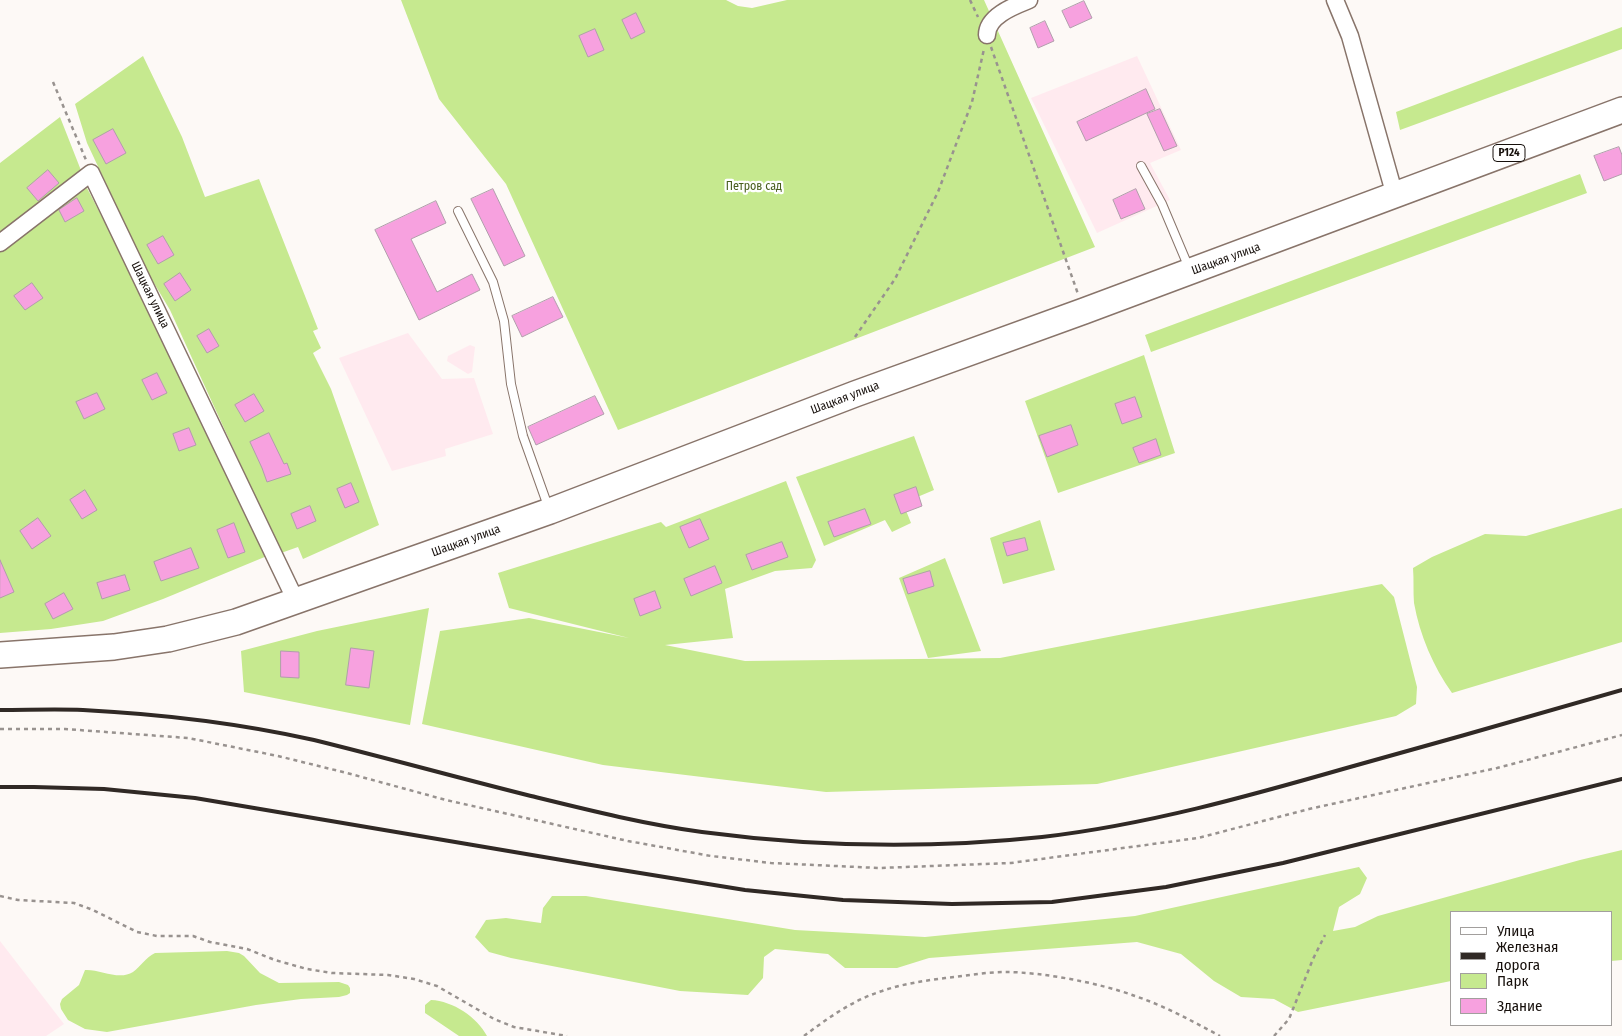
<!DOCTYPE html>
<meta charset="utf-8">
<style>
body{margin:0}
#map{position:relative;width:1622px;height:1036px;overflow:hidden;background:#fdf9f6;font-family:"Fira Sans Condensed",sans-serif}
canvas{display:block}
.legend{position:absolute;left:1450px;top:911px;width:162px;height:115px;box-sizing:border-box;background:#fff;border:1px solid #a29f9d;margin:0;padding:6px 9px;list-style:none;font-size:15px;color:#160f0b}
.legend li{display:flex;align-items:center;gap:10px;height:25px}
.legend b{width:25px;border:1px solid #a29f9d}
</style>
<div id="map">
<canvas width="1622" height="1036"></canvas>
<ul class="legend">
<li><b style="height:6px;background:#fff"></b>Улица</li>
<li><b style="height:6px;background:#302925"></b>Железная дорога</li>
<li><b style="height:14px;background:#c6e98f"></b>Парк</li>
<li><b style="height:14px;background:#f7a1df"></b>Здание</li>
</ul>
</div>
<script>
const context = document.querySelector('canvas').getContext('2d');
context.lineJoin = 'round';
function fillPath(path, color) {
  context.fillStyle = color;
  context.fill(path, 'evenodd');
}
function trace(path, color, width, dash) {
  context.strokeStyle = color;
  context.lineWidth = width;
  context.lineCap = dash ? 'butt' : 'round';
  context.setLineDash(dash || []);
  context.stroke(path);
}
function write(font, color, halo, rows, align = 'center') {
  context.font = font + ' "Fira Sans Condensed",sans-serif';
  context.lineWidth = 4.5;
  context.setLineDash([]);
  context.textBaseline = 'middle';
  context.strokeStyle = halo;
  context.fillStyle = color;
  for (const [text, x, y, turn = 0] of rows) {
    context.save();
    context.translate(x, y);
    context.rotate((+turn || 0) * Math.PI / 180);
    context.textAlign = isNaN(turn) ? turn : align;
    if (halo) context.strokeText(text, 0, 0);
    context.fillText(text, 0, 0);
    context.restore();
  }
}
fillPath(new Path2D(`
 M1137,56l44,94 -31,13 20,37 -73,33 -66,-135z
 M408,333l34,46 32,-1 19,56 -48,15 1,7 -54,15 -53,-113z
 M470,345l5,2 -3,25 -4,2 -21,-13 1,-5z
 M0,941l64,83 -18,12h-46z`), '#ffeaef');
fillPath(new Path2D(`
 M401,0h325l12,6 14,2 35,-8h197l111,247 -477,183 -112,-246 -67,-85z
 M1622,27v22l-222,81 -4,-18z
 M143,56l39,81 23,60 54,-18 59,150 -5,2 8,17 -8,5 18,36 48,136 -76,34 -5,-12 -17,6 -111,-243 -22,-37 -61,-130 -12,-39z
 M60,117l22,56 -82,63v-73z
 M1580,174l7,19 -436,159 -6,-17z
 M87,188l44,85 136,283 -104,43 -60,22 -52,8 -51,4v-385l31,-25z
 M1144,355l31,98 -117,40 -33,-92z
 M914,436l20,54 -31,13 8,20 -19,9 -7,-12 -61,26 -28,-69z
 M786,481l30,79 -4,8 -37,3 -50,18 8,49 -68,7 80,16 255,-3 382,-74 12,13 23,90 -1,17 -20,12 -299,68 -271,8 -223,-27 -181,-41 18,-93 89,-13 100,20 -120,-30 -11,-35 163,-51 5,5z
 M1622,508v134l-170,51c-19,-27 -32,-57 -38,-90 -1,-11 0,-23 -1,-35l19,-11 53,-23 41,2z
 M1040,520l15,50 -52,14 -13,-46z
 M945,558l36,93 -53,7 -29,-80z
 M429,608l-19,117 -166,-33 -3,-41 76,-20z
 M1622,850v110l-11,1v-49h-160v69l-153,31 -24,-13 -33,-2 -27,-16 -33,-27 -44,-12 -208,16 -32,10h-52l-17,-14 -53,-5 -11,8 -1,21 -15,17 -68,-4 -169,-33 -22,-6 -14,-15 11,-17 20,-2 35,5 2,-15 9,-12h34l209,34 130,7 210,-21 224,-49 8,11 -7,16 -21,13 -6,24 22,-4 23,-11 202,-56z
 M227,951l12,2 5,3 16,17 19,10 60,-1 9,3 2,3v5l-3,2 -8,2 -38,2 -45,6 -149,27 -22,-3 -17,-9 -7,-11 -1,-5 2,-5 17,-14 6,-15c15,-1 34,11 48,2 8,-6 12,-14 22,-19z
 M431,1000c22,1 46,17 56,36h-28l-34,-23v-8z`), '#c6e98f');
const building = new Path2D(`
 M1084,1l8,17 -22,10 -8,-17z
 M636,13l9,19 -14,7 -9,-19z
 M1045,21l9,20 -16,7 -8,-20z
 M595,29l9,21 -16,7 -9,-21z
 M1146,89l9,20 -69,32 -9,-19z
 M1160,109l17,37 -13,5 -17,-37z
 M113,129l13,24 -20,11 -13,-24z
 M1619,147l3,8v19l-18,7 -10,-25z
 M48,170l11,13 -21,18 -11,-13z
 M493,189l32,67 -21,10 -33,-67z
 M1136,189l9,20 -24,10 -8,-19z
 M77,198l7,13 -19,11 -6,-12z
 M436,201l10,22 -35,16 26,53 35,-18 8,16 -61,30 -44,-90z
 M163,236l11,19 -16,9 -11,-19z
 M180,273l11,17 -16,11 -11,-17z
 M32,283l11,15 -18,12 -11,-14z
 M553,297l10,20 -41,20 -10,-21z
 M209,329l10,17 -12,7 -10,-17z
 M157,373l10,20 -15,7 -10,-20z
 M97,393l8,16 -21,10 -8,-17z
 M254,394l10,17 -19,11 -10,-17z
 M595,396l9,18 -68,31 -8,-18z
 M1135,397l7,20 -20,7 -7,-20z
 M1071,425l7,20 -31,12 -8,-21z
 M189,428l7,17 -17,6 -6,-17z
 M269,433l15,31 3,-1 4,11 -24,8 -5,-14 -12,-26z
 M1156,439l5,16 -22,8 -6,-15z
 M351,483l8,19 -14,6 -8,-19z
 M916,487l6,19 -21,8 -7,-19z
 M85,490l12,20 -15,9 -12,-19z
 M310,506l6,15 -19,8 -6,-15z
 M865,509l6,15 -37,13 -6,-15z
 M38,518l13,18 -19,13 -12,-18z
 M700,519l9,20 -20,9 -9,-21z
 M234,523l11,29 -17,6 -11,-28z
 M1025,538l3,12 -21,6 -4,-13z
 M782,542l6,15 -36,13 -6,-15z
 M191,548l8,20 -38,13 -7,-19z
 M0,560l14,32 -14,6z
 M715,566l7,17 -31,13 -7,-17z
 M930,571l4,15 -26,8 -5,-15z
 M125,575l5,15 -28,9 -5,-16z
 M655,591l6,17 -21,8 -6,-17z
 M64,593l9,16 -20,10 -8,-15z
 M351,648l23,3 -5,37 -23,-3z
 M281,651l18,1v26l-18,-1z`);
fillPath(building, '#f7a1df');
trace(building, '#b19eab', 1);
const service = new Path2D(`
 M1141,166l21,38 27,64
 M458,211l35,71 11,39 7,63 12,52 26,73`);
const minor = new Path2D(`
 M1335,0l15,36 45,160
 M987,35c0,-19 27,-29 42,-35
 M0,243l91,-70 205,428`);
const primary = new Path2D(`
 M0,655l114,-8 54,-8 68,-17 314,-111 305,-117 229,-83 538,-201`);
trace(service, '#88746a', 10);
trace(minor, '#88746a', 19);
trace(primary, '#88746a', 28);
trace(new Path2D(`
 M970,0l8,17
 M991,47l87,247
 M53,82l33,78
 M855,337l40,-58 43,-87 34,-90 12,-53
 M0,729h65l123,9 90,18 69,17 99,27 182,41 83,15 60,7 108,5 132,-5 187,-25 111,-29 188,-41 125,-33
 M0,896l18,4 56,3 19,7 44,22 20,4h36l17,6 37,7 28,11 32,9 25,4 56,2 26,4 23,7 57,33 20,8 53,9
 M804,1036c24,-18 49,-36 78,-45 20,-7 41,-10 63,-13 20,-2 40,-6 60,-6 37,0 95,11 130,24 30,10 57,25 85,40
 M1274,1036l15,-17 24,-60 12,-24`), '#98928f', 2.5, [4, 4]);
trace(service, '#fff', 8);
trace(minor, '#fff', 16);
trace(primary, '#fff', 25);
trace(new Path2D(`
 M0,710c28,0 56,-1 83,0 77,4 155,13 231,30 73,18 145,38 217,56 57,14 113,28 171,36 113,15 227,17 340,5 104,-12 207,-41 308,-70 91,-25 181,-51 272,-77
 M0,787h34l70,2 91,9 408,69 142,23 98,10 109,4 100,-2 114,-15 117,-24 339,-84`), '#302925', 4);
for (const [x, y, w] of [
 [1509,153,32]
]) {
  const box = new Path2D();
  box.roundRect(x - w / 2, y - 8.5, w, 17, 4);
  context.fillStyle = '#fff';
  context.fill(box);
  trace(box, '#160f0b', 1);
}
write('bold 11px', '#160f0b', null, [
 ["Р124",1509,153]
]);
write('12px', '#485e1d', '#fff', [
 ["Петров сад",754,187]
]);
write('12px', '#160f0b', '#fff', [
 ["Шацкая улица",1226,259,-20],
 ["Шацкая улица",150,295,64],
 ["Шацкая улица",845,398,-21],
 ["Шацкая улица",466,541,-20]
]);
</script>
